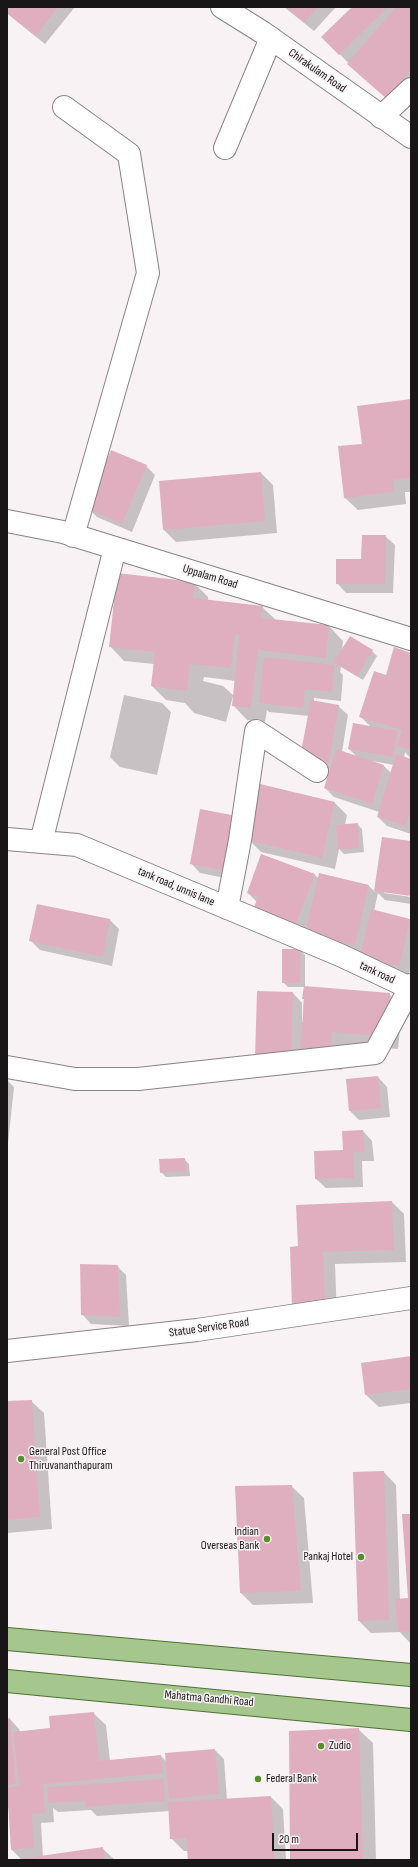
<!DOCTYPE html>
<style>
body{margin:0}
#map{position:relative;width:418px;height:1867px;overflow:hidden;background:#f9f2f4;font-family:"Sofia Sans Condensed",sans-serif}
canvas{display:block}
.frame{position:absolute;inset:0;border:8px solid #181617;pointer-events:none}
.scale{position:absolute;left:272px;top:1833px;width:86px;height:18px;box-sizing:border-box;border:2px solid #181617;border-top:0;padding-left:5px;font-size:12px;line-height:14px;white-space:nowrap;color:#181617;-webkit-text-stroke:3px #f9f2f4;paint-order:stroke}
</style>
<div id="map">
<canvas width="418" height="1867"></canvas>
<div class="frame"></div>
<div class="scale">20 m</div>
</div>
<script>
const context = document.querySelector('canvas').getContext('2d');
context.lineJoin = 'round';
function fillPath(path, color) {
  context.fillStyle = color;
  context.fill(path, 'evenodd');
}
function trace(path, color, width, dash) {
  context.strokeStyle = color;
  context.lineWidth = width;
  context.lineCap = dash ? 'butt' : 'round';
  context.setLineDash(dash || []);
  context.stroke(path);
}
function write(font, color, halo, rows, align = 'center') {
  context.font = font + ' "Sofia Sans Condensed",sans-serif';
  context.lineWidth = 3;
  context.setLineDash([]);
  context.textBaseline = 'middle';
  context.strokeStyle = halo;
  context.fillStyle = color;
  for (const [text, x, y, turn = 0] of rows) {
    context.save();
    context.translate(x, y);
    context.rotate((+turn || 0) * Math.PI / 180);
    context.textAlign = isNaN(turn) ? turn : align;
    if (halo) context.strokeText(text, 0, 0);
    context.fillText(text, 0, 0);
    context.restore();
  }
}
fillPath(new Path2D(`
 M7,7h68l-30,37 -35,-28 -3,-3z
 M284,7h52l-22,24z
 M353,7h58v90l-11,13 -39,-34 -38,-39z
 M411,400v92h-6l1,12 -48,6 -13,-12 18,-54z
 M146,466l9,9 -23,57 -35,-15 -9,-9z
 M261,473l12,12 4,48 -101,9 -12,-12z
 M385,536l10,9 -2,48h-47l-9,-10 25,-23z
 M194,583l14,14v4l54,6 14,13 53,6 14,15 -1,10h30l5,5 -14,24 -22,-13 -1,5 3,3 -2,26 -27,-3v3l24,5 10,9 -6,37 15,5 -8,-8 22,-22 -11,-11 26,-40 25,-22v105l-6,-7 -1,6 7,2v74l-24,-8 -9,-9 1,-5 -45,-15 -9,-9 6,-18 -20,-4 -2,-50 -40,-4 -2,-2 -2,12 -18,-2 -14,-15v-9l-7,26 -32,-9 -9,-10 -19,-3 -14,-14 2,-22 -30,-3 -14,-15zM204,677l32,4 -2,15 -11,-10 -20,-5zM372,761l22,4 -3,8 -7,-7z
 M124,695l38,8 9,9 -14,63 -37,-8 -10,-10z
 M335,803l12,12 -2,10 12,-1 5,5 2,23 -20,2 -5,-5 -4,20 -74,-17 -13,-13 -8,42 -40,-8 -9,-10 50,-45z
 M383,838l28,4v53l-27,-4v2l27,4v7l-26,-4 -7,-7 -4,18 37,10v43l-2,11 -38,-9 -55,-23 -59,-41 -9,-9 14,-38 53,20 4,4 50,7 6,6z
 M110,920l9,9 -7,37 -72,-16 -10,-10z
 M300,950l5,5v32l84,7 13,13 -4,42 -54,-5 -2,26 -29,-3h-48l28,-74 9,10v19h1l1,-35h-16l-5,-5z
 M378,1077l9,10 3,30 -31,3 -9,-9z
 M7,1080l7,7 -7,66z
 M363,1131l9,10 2,20h-12l1,26 -37,1 -10,-9z
 M184,1159l5,5 1,12 -24,1 -5,-5z
 M392,1202l12,12 2,48 -71,2 2,54 -31,2 -7,-73z
 M117,1266l9,9 3,51 -38,-2 -9,-10z
 M411,1357v46l-32,4 -13,-12 -4,-32z
 M31,1401l13,12 8,116 -45,4v-131z
 M384,1472l12,13 4,114h10l1,-84v129l-11,-12 -29,1 -12,-12z
 M291,1486l13,12 9,105 -60,2 -12,-12 -5,-106z
 M93,1713l13,12 4,36 51,-5 6,6 48,-12 9,9 3,41 44,-3 12,12 3,51h-97l-1,-9h-4l-13,-13 -1,-27 -73,5 -6,-6 -33,2 -5,-4 1,14 -13,1 2,34 59,-9 13,12h-95h2l-10,-10 -3,-42 -2,1v-89l3,-1 9,10 1,3 31,-3z
 M358,1729l15,14 3,117h-85z`), '#0003');
fillPath(new Path2D(`
 M7,7h51l-22,29 -29,-23z
 M285,7h33l-14,15z
 M352,7h36l-49,48 -18,-18z
 M396,7h15v63l-24,29 -40,-35z
 M411,399v79l-18,2 1,12 -50,6 -6,-52 24,-2 -5,-38z
 M111,450l36,15 -25,59 -36,-16z
 M261,472l4,49 -102,9 -4,-49z
 M362,535h24l-1,49h-49v-25h25z
 M117,573l78,9 -2,16 70,8 -2,12 68,7 -3,33 -68,-8 -7,58 -19,-2 7,-71h-4l-4,33 -41,-4 -3,27 -36,-5 4,-34 -46,-5z
 M350,636l23,14 -16,26 -23,-14z
 M394,647l17,6v97l-14,-4 5,-16 -43,-13 15,-46 12,4z
 M264,657l71,8 -3,27 -27,-3 -2,19 -44,-5z
 M311,700l28,5 -10,57 -29,-5z
 M353,723l45,8 -5,26 -45,-8z
 M336,749l48,16 -12,39 -48,-16z
 M396,754l15,5v51l-5,16 -29,-9z
 M260,784l75,18 -13,56 -75,-18z
 M200,809l42,8 -11,55 -41,-8z
 M358,823l1,25 -21,1 -2,-24z
 M382,837l29,4v55l-37,-5z
 M261,854l54,20 -23,60 -42,-17 8,-20 -11,-4z
 M319,873l50,12 -14,60 -50,-11z
 M37,904l73,15 -7,38 -74,-16z
 M371,909l39,10 -11,47 -39,-9z
 M282,949h19l-1,34h-18z
 M304,986l86,7 -4,44 -54,-5 -2,26 -30,-3 4,-56h-2z
 M257,991l36,1 -2,68 -36,-2z
 M378,1076l3,32 -32,3 -3,-32z
 M363,1130l2,22h-12l1,26 -39,1 -1,-28 29,-1 -1,-19z
 M185,1158l1,13 -26,2 -1,-14z
 M392,1201l2,49 -71,2 2,54 -33,2 -2,-61 8,-1 -2,-41z
 M80,1264l38,1 2,52 -39,-2z
 M411,1356v33l-46,6 -4,-32z
 M32,1400l8,117 -33,3v-119z
 M384,1471l5,149 -31,1 -5,-149z
 M292,1485l9,106 -61,2 -5,-107z
 M402,1514h9v117l-13,1 -3,-33 13,-1z
 M94,1712l5,49 62,-6 2,18 -128,12 8,-1 2,29 -13,1 2,34 -23,2 -4,-63 12,-1 -6,-54 37,-4 -1,-12z
 M10,1718l6,66 -9,1v-66z
 M359,1728l4,132h-73l-1,-129z
 M215,1749l4,45 -50,5 -4,-46z
 M164,1779l1,22 -79,6v-6l-38,2 -1,-16z
 M271,1796l4,64h-87l-2,-22 -16,1 -2,-37z
 M103,1847l2,13h-86v-1z`), '#dfaebf');
const street = new Path2D(`
 M64,107l65,47 19,119 -75,263
 M381,117l30,-28
 M225,148l46,-110
 M7,521l56,11 348,107
 M7,839l70,6 263,110 70,33 1,-3
 M41,842l74,-294
 M227,908l13,-68 16,-109 61,40
 M7,1067l68,12h63l237,-26 35,-65
 M7,1351l190,-21 214,-32`);
const secondary = new Path2D(`
 M222,7l40,25 149,105`);
const primary = new Path2D(`
 M7,1639l404,36
 M7,1681l404,39`);
trace(street, '#8a8385', 24);
trace(secondary, '#8a8385', 24);
trace(primary, '#4d7132', 24);
trace(street, '#fff', 22);
trace(secondary, '#fff', 22);
trace(primary, '#a5c78d', 22);
for (const [x, y, r, color] of [
 [21,1459,4,"#568f2b"],
 [267,1539,4,"#568f2b"],
 [361,1557,4,"#568f2b"],
 [321,1746,4,"#568f2b"],
 [258,1779,4,"#568f2b"]
]) {
  const dot = new Path2D();
  dot.arc(x, y, r, 0, 2 * Math.PI);
  context.fillStyle = color;
  context.fill(dot);
  trace(dot, '#f9f2f4', 1.5);
}
write('12px', '#181617', '#f9f2f4', [
 ["Chirakulam Road",317,71,35],
 ["Uppalam Road",210,577,17],
 ["tank road, unnis lane",176,887,23],
 ["tank road",377,973,25],
 ["Statue Service Road",209,1328,-8],
 ["Mahatma Gandhi Road",209,1699,5]
]);
write('12px', '#181617', '#f9f2f4', [
 ["General Post Office",29,1452],
 ["Thiruvananthapuram",29,1466],
 ["Indian",259,1532,"right"],
 ["Overseas Bank",259,1546,"right"],
 ["Pankaj Hotel",353,1557,"right"],
 ["Zudio",329,1746],
 ["Federal Bank",266,1779]
], 'left');
</script>
